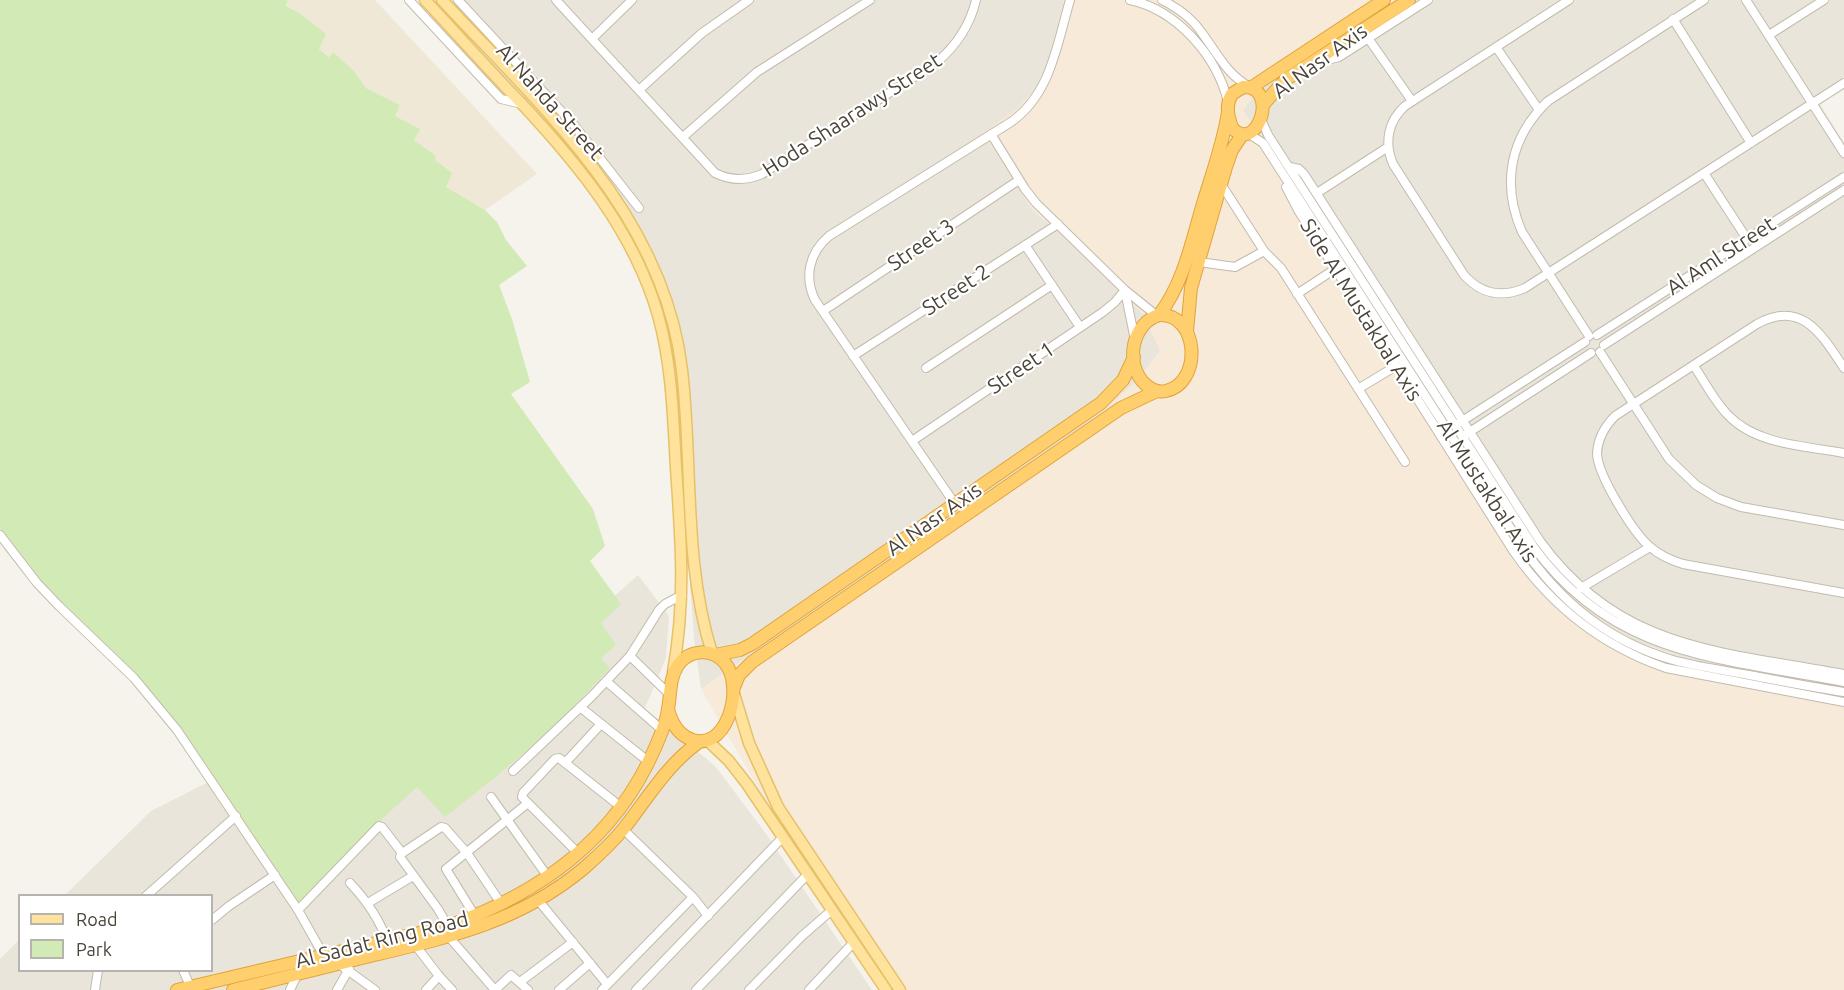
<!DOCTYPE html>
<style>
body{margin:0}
#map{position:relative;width:1844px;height:990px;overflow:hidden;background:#f6f3ec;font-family:Ubuntu,sans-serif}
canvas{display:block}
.legend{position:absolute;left:18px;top:894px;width:195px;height:78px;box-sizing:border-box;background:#fff;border:2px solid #b7b4b0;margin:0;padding:8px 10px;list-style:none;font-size:18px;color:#4b4439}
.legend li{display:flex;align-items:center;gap:12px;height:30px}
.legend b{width:30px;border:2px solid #b7b4b0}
</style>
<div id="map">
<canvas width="1844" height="990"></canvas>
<ul class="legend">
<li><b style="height:8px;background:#ffe39c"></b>Road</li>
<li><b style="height:16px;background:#d2eab5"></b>Park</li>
</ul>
</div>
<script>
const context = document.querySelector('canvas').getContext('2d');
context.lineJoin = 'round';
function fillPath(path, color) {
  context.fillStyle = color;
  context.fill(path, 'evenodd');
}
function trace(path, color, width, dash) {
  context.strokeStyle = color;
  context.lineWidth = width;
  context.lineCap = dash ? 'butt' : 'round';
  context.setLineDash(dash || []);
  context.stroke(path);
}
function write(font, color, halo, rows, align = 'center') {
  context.font = font + ' Ubuntu,sans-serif';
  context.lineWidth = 4.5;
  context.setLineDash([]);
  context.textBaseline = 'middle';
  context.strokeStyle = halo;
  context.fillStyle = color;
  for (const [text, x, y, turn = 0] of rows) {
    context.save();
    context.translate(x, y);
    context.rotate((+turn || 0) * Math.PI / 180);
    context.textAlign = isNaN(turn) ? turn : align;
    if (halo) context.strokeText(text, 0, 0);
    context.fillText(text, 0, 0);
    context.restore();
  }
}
fillPath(new Path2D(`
 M431,0h1413v77l-29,19 29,47v545l-160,-30 -51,-18 -43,-26 -22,-19 -20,-21 -25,-34 -241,-376 -122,187 -22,29 -21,20 -26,20 -390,269 -7,-51 -20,-275 -10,-44 -24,-64 -27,-50 -34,-47z
 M638,575l31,41 -3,42 -21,50 70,58 49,65 108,159h-872v-31l19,-19 1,30h192v-74l-147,-1 86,-84 85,-43 67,106z`), '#eae5da');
fillPath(new Path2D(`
 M1064,0h334l-128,83 -15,12 -12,15 39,54 241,376 25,34 20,21 22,19 43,26 51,18 160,30v302h-952l-117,-173 -74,-128 391,-269 46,-40 22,-29 -17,-37 -80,-78 -30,-25 -50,-78 34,-24 18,-20 10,-21 10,-30z`), '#f7ead8');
fillPath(new Path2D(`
 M286,0h89l162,174 -52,36 -40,-23 -10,-27 1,-4 -22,-16 5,-11 -24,-13 5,-11 -34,-17 -12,-17 -22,-19 -2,5 -11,-8 6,-15 -24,-20 -15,-8 2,-4z`), '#efe8d6');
fillPath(new Path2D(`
 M0,0h286l2,1 -2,5 15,8 25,20 -7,15 10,8 4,-5 21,19 12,17 34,17 -5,11 25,13 -6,11 22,16 -1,4 17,13 -6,14 39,23 12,12 9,18 21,26 -28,19 13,34 18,63 -19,12 82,115 12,37 -15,15 31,43 -20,19 15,22 -15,13 9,10 -52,55 -61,53 -52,41 -28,-30 -47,43 -66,71 -8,3 -93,-142 -45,-63 -35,-37 -44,-38 -40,-45 -39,-50z`), '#d2eab5');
const minor = new Path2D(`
 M409,0l92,99 21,5
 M458,0l116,125 65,83
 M556,0l159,173c16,8 31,8 47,1l174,-111c20,-17 34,-37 40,-63
 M1130,0c47,10 87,56 98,102
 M1162,0c16,8 30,18 40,33 15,20 24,40 46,53
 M1569,0l-164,106c-17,15 -21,37 -12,58l71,111c17,19 38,23 61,13l319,-205
 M1746,0l98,153
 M1673,19l78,124
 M1769,35l55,-35
 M1368,38l44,63
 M592,39l40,-39
 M1496,47l43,63
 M1320,57l11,2 8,-2 89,-57
 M639,90l63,-57 47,-33
 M1261,119l7,16 265,411c80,111 188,112 311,136
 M991,134l34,55 11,14 89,87 31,25
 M1249,134l14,9 257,400c37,56 87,98 153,117 25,7 51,10 76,15 32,6 63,12 95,17
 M683,137l74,-65 113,-72
 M1290,167l9,2 5,5 236,367c80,110 182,110 304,133
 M1704,173l43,66
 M1221,184l43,67 17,17 124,194
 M1286,187l12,23 216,342c39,56 88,94 152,116l178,34
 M1317,193l71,-46
 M1025,245l55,82
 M1199,262l36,5 29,-16
 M1125,291l10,49
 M1297,294l38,-25
 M823,311l196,-131
 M1597,335l247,-158
 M1589,336l-67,-104c-21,-48 -12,-95 26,-131l156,-101
 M1604,345l240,-155
 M1600,352l69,107 27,26 21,13 24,9 103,18
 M853,356l205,-132
 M1694,366c11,16 20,35 34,49 28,30 78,31 116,38
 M926,368l126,-83
 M1844,368c-22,-33 -42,-69 -87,-44l-142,92c-10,10 -17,22 -18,37 0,21 36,79 52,93 10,9 21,14 34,18l161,29
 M1358,389l38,-23
 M1459,423l126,-81
 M1465,435l126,-82
 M912,441l191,-129 12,-10 10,-12
 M955,504l-140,-204c-11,-23 -6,-47 14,-64l182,-114c40,-28 46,-78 59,-122
 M0,535l37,48 22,23 75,72 43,52 121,180 26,46
 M1581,588l69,-41
 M630,656l39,38
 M606,681l56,49
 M580,707l69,55
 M565,763l36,-39
 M513,771l79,-75 38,-40 29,-46 6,-6 17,-9
 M491,797l57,80
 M623,829l70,68 15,19
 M579,854l-57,-57 1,-4 32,-34 4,-1 62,49
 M350,883c17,18 29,35 37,58
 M146,896l90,-80
 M538,900l69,84
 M368,903l45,-27
 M298,910l81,-84 3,1 20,26
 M475,916l-29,-47 82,-66
 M212,920l17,-14 46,-31
 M448,926l-10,-17 -38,-52 1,-3 40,-27 4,1 22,25 35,52
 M449,937l46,53
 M416,946l23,30 13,14
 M339,964l36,26
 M183,970l7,16
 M520,982l53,-40
 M95,990l3,-20
 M290,990l8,-17
 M337,990l12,-21
 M426,990l13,-14
 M495,990l16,-15 17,15
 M559,990l31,-27
 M602,990l91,-93
 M636,990l147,-153
 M696,990l112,-116
 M749,990l53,-54 30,-26
 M809,990l45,-48`);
const major = new Path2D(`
 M425,0c32,34 63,69 96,103 58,62 113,129 137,212 14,50 15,102 18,153 5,73 10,132 -3,204
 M442,0c100,107 222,215 240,370 11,94 1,192 30,283
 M588,161l10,-7
 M734,694l15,49 29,64 122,183
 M707,740l22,21 18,23 139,206`);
const highway = new Path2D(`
 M1243,87c35,-2 17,60 -6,45 -4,-2 -6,-6 -7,-11 -3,-9 -3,-19 2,-27z
 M1252,87l132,-87
 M1263,105l12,-14 13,-13 121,-78
 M1159,315c24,-31 32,-71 43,-108 9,-31 21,-62 26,-95
 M1159,315c40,-2 44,68 7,76 -9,2 -15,-1 -21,-7 -21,-20 -13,-61 14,-69z
 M1187,331l4,-43 35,-121 6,-17 10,-15
 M715,655l25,-5 12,-6 349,-241 22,-23 11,-23
 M734,687l5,-12 13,-13 369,-254 36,-17
 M177,990l271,-64c92,-33 167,-86 207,-178 5,-12 12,-26 13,-39 3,-15 1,-30 10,-44 12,-16 34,-17 47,-2 21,26 0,94 -37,75 -12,-6 -17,-17 -20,-29
 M233,990c44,-11 89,-22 133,-33 80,-19 152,-34 217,-88 15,-13 30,-27 42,-42 24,-31 42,-62 74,-85`);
trace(minor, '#c2bbae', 10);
trace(major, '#e6c16a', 13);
trace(highway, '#e0a43c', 14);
trace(minor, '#fff', 8);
trace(major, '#ffe39c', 10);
trace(highway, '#ffcf6e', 12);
write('21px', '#4b4439', '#fff', [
 ["Al Nasr Axis",1320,61,-36],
 ["Al Nahda Street",550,102,48],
 ["Hoda Shaarawy Street",852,115,-33],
 ["Street 3",921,245,-34],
 ["Al Aml Street",1721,256,-33],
 ["Street 2",956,290,-33],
 ["Side Al Mustakbal Axis",1361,310,58],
 ["Street 1",1021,368,-34],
 ["Al Mustakbal Axis",1487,491,57],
 ["Al Nasr Axis",934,519,-35],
 ["Al Sadat Ring Road",382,940,-14]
]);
</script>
